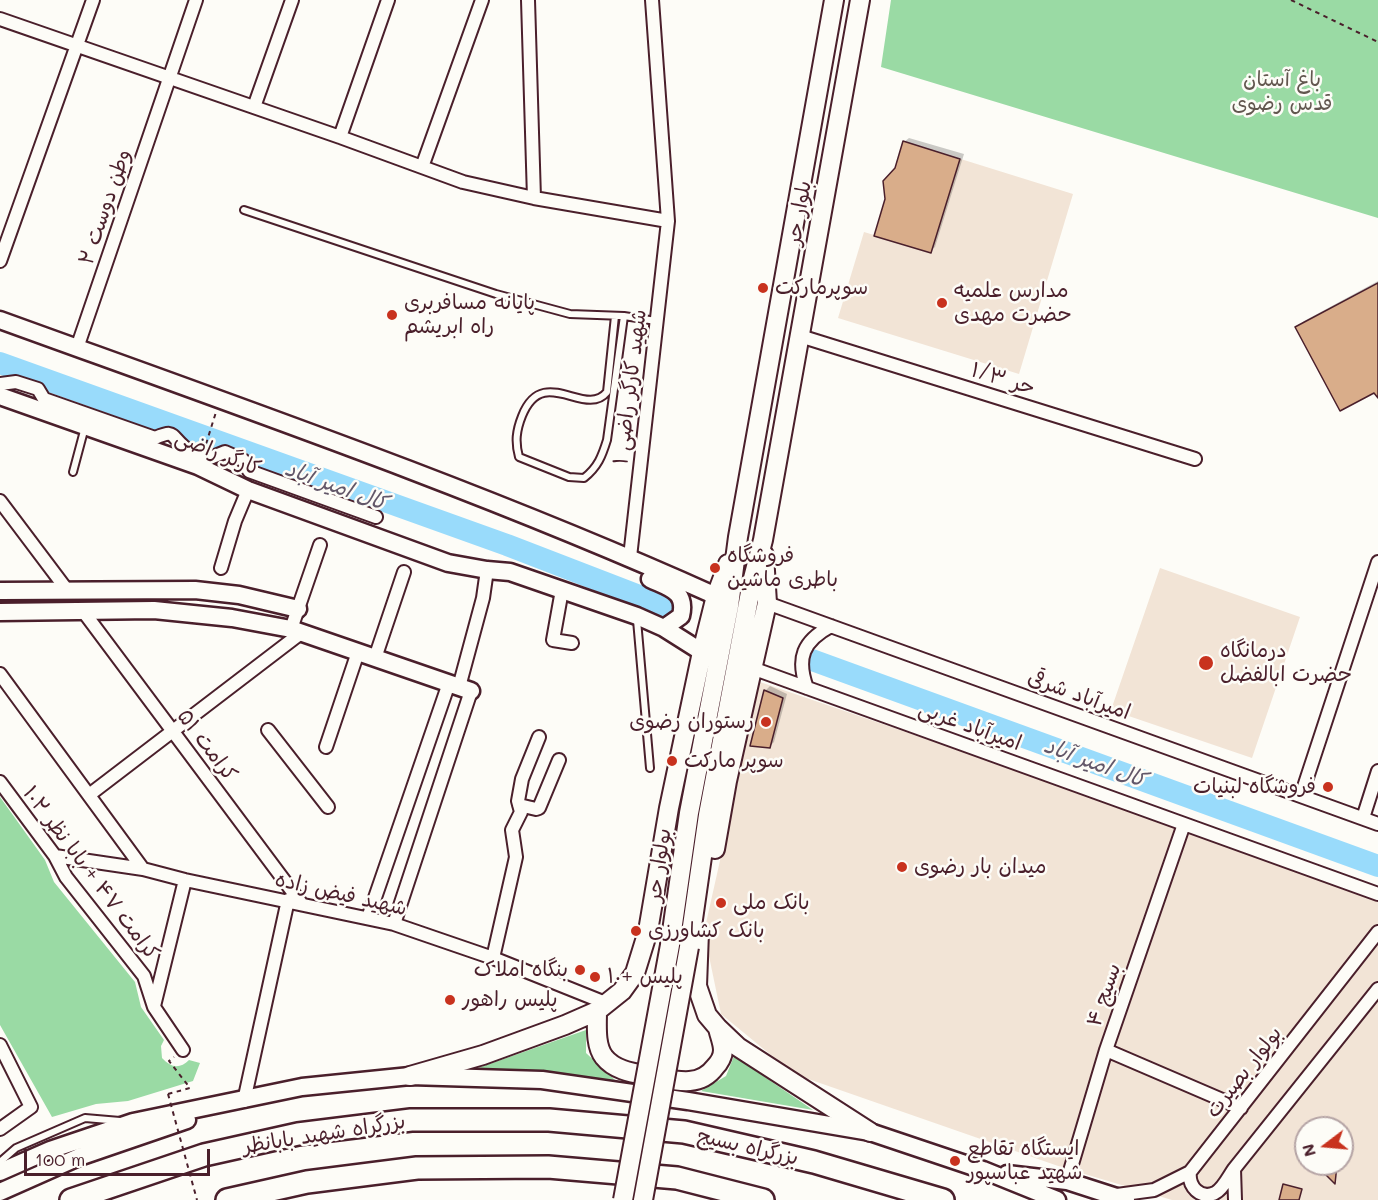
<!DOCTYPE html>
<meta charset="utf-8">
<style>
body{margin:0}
#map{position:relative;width:1378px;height:1200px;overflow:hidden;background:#fdfcf7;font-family:Mali,sans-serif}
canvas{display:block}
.north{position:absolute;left:1294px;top:1116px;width:60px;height:60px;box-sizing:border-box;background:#fdfcf7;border:2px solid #b5a4a5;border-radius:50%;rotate:254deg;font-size:16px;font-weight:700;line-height:24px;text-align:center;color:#4a1f2b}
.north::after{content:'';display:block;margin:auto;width:21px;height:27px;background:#c8321e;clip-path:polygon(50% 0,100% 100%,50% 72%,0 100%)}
.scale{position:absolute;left:24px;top:1149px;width:186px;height:27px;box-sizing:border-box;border:3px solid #4a1f2b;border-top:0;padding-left:8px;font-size:18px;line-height:21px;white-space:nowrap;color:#4a1f2b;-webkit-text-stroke:4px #fdfcf7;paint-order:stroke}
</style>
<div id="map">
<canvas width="1378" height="1200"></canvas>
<div class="north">N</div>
<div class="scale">100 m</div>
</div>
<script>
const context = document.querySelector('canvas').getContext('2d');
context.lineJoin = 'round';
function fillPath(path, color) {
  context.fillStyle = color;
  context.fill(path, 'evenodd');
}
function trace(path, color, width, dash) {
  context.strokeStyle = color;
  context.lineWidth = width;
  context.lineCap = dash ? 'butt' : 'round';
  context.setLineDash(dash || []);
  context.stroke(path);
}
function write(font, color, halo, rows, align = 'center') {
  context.font = font + ' Mali,"Playpen Sans Arabic",sans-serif';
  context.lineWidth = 5;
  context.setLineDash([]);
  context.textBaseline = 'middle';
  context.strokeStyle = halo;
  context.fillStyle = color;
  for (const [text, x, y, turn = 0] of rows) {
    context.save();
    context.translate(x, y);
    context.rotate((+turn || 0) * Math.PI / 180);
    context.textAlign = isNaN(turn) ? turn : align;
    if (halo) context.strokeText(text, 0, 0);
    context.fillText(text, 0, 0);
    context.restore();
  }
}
fillPath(new Path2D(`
 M903,141l170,53 -54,180 -181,-56 26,-86 10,3 12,-35 -3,-19 12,-13z
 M1160,568l140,49 -48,141 -141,-48z
 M760,682l519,178 99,37v303h-206l-111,-33 -267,-93 -73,-60 -17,-82zM1306,1128h36v36h-36z`), '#f2e4d6');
fillPath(new Path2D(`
 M891,0h487v218l-497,-151z
 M0,797l45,63 9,22 81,100 6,25 23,33 -3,6 1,12c9,10 18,11 27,2l11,3 -7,18 -65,20 -32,3 -44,13 -52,-92z
 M586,1030v23l29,27 -137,-12z
 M734,1056l79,54 -112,-19 25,-15z`), '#9adaa4');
fillPath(new Path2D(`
 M909,138l55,16 -29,93 -5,4 -34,-83 8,-26z
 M1378,281v115l-81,-69 7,-6z
 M770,686l17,8 -13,48 -5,5 -4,-56z`), '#0003');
trace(new Path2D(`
 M0,363l507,182 166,64
 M812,660l566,206`), '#99dbfb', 22);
const building = new Path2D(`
 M903,141l57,18 -29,94 -57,-17 11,-37 -2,-18 12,-13z
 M1378,283v115l-4,-5 -34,18 -45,-84z
 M764,690l19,8 -13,50 -20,-2z
 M1315,1164l22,1 -2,19z
 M1283,1184l19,5 -3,11h-20z`);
fillPath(building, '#d9ad8a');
trace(building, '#4a1f2b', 1.5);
const lane = new Path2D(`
 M244,210l252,84 74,20 54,2 32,5
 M615,316l-8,76c-22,27 -64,-29 -85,24 -6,15 -7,26 -3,41l50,20 15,1c14,-11 18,-22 23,-38l17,-124
 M73,472l12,-45
 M637,620l13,148
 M0,1162l16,-14 69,-30 35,3`);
const street = new Path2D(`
 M528,0l6,198
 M0,19l340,118 123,45 71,16 134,23
 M254,107l38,-107
 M340,137l48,-137
 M422,167l60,-167
 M0,261l93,-261
 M800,336l395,123
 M77,348l119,-348
 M0,384l16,-2 22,7 6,10 111,39c19,-8 15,-4 28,8 6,6 19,9 27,12l15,-6 18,8 6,11 127,46
 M0,501l67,89
 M630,557l38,-336 -16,-221
 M221,568l14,-47 13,-31
 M562,590l-9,50 19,3
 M767,603l611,221
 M83,611l218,292
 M291,629l29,-84
 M375,658l29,-86
 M752,668l626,226
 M0,674l143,195
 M459,687l24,-89 4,-28
 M807,688c-11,-30 -4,-47 24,-62
 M268,730l60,77
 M326,747l32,-95
 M0,782l55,74 11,21 78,99 10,31 29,43
 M89,795l212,-162
 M1301,796l77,-234
 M519,805l17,4 3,-1 20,-48
 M1363,818l15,-47
 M55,856l88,13 42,11 209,44 99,34 115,46
 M368,918l81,-235
 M394,924l77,-233
 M493,958l23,-101 -4,-27 9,-18 -3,-11 4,-22 17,-42
 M154,1006l31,-126
 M0,1045l31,62 -31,22
 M1106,1050l135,58
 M244,1101l44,-201
 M1190,1172c-2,14 10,28 25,21 8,-4 14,-17 19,-24
 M1067,1181l39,-131 78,-226
 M1117,1195l37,-5 36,-18 188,-240
 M1235,1200l-1,-31 144,-180`);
const secondary = new Path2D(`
 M0,320c240,87 482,171 716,276
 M0,396l198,70 50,24 200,73 39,7 23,2 127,44 27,12 38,24
 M650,579c19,9 37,12 31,37l-17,12
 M0,591l195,-1 44,5 59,14
 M0,612l154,-2 78,8 59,11 180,62
 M0,1172l50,-22 83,-28 169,-35 108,-11 132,4 146,21 182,31 113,38 74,30
 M1007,1174l60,7 59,19
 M0,1192l79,-35 108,-37`);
const primary = new Path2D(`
 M715,849l12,-68 40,-178 -3,-48
 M699,932l-2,54 10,29 11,13 20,19 132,85
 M670,945l19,-132 40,-207 9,-69 96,-537
 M689,947l19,-132 44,-233 11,-42 97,-540
 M597,1011c0,15 -2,34 7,46 11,14 30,16 46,19 23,4 49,13 65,-9 4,-4 8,-11 8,-17 0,-7 -4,-16 -5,-22
 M410,1076l73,-21 82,-30 32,-14 25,-20 13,-18 13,-42 21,-123 33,-156 14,-56 12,-32`);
const highway = new Path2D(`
 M71,1200l133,-45 94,-21 113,-14h138l135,12 130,30 129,38
 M227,1200l80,-18 110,-14 131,-1 129,11 86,22`);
trace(lane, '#4a1f2b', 10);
trace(street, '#4a1f2b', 16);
trace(secondary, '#4a1f2b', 21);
trace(primary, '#4a1f2b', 22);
trace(highway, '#4a1f2b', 26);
trace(new Path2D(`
 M1291,0l87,42
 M206,444l10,-32
 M168,1094l22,-6 -21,-27 5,-4`), '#4a1f2b', 2, [4.5, 4.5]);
trace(lane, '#fdfcf7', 6);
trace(street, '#fdfcf7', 12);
trace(secondary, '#fdfcf7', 16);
trace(primary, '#fdfcf7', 18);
trace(highway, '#fdfcf7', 21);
const primaryBridge = new Path2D(`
 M623,1200l47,-255
 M643,1200l46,-253`);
trace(primaryBridge, '#4a1f2b', 22, []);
trace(new Path2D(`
 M168,1094l29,106`), '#4a1f2b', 2, [4.5, 4.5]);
trace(primaryBridge, '#fdfcf7', 18);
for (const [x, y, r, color] of [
 [763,288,6,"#c8321e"],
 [942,303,6,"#c8321e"],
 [392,315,6,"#c8321e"],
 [715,568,6,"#c8321e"],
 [1206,663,8,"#c8321e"],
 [766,722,6,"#c8321e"],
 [672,761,6,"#c8321e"],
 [1328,787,6,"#c8321e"],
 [902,867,6,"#c8321e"],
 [721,903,6,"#c8321e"],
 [636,931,6,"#c8321e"],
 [580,970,6,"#c8321e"],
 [595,977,6,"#c8321e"],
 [450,1000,6,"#c8321e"],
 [955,1161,6,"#c8321e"]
]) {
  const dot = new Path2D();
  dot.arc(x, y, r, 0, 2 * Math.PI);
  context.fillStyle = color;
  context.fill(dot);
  trace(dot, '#fdfcf7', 2);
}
write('21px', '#62574f', '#fdfcf7', [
 ["باغ آستان",1282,80],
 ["قدس رضوی",1282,104]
]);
write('21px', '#4a1f2b', '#fdfcf7', [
 ["وطن دوست ۲",105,207,-71],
 ["بلوار حر",799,213,-80],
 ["حر ۱/۳",1003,379,17],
 ["شهید کارگر راضی ۱",630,387,-83],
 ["کارگر راضی",218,453,22],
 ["امیرآباد شرقی",1079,695,20],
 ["امیرآباد غربی",970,726,20],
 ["کرامت ۵۱",207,745,53],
 ["بولوار حر",659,865,-82],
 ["کرامت ۴۷ + بابا نظر ۱۰۲",91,873,53],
 ["شهید فیض زاده",341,894,13],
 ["بسیج ۴",1104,995,-71],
 ["بولوار بصیرت",1244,1072,-52],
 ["بزرگراه شهید بابانظر",324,1134,-9],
 ["بزرگراه بسیج",748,1147,13]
]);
write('21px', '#4a1f2b', '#fdfcf7', [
 ["سوپرمارکت",775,288],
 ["مدارس علمیه",954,291],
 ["حضرت مهدی",954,315],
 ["پایانه مسافربری",404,303],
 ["راه ابریشم",404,327],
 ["فروشگاه",727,556],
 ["باطری ماشین",727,580],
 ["درمانگاه",1220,651],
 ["حضرت ابالفضل",1220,675],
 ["رستوران رضوی",754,722,"right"],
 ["سوپر مارکت",684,761],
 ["فروشگاه لبنیات",1316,787,"right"],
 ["میدان بار رضوی",914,867],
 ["بانک ملی",733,903],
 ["بانک کشاورزی",648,931],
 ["بنگاه املاک",568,970,"right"],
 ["پلیس +۱۰",607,977],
 ["پلیس راهور",462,1000],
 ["ایستگاه تقاطع",967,1149],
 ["شهید عباسپور",967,1173]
], 'left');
write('italic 22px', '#625769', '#fdfcf7', [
 ["کال امیر آباد",336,486,20],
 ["کال امیر آباد",1095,763,20]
]);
</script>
